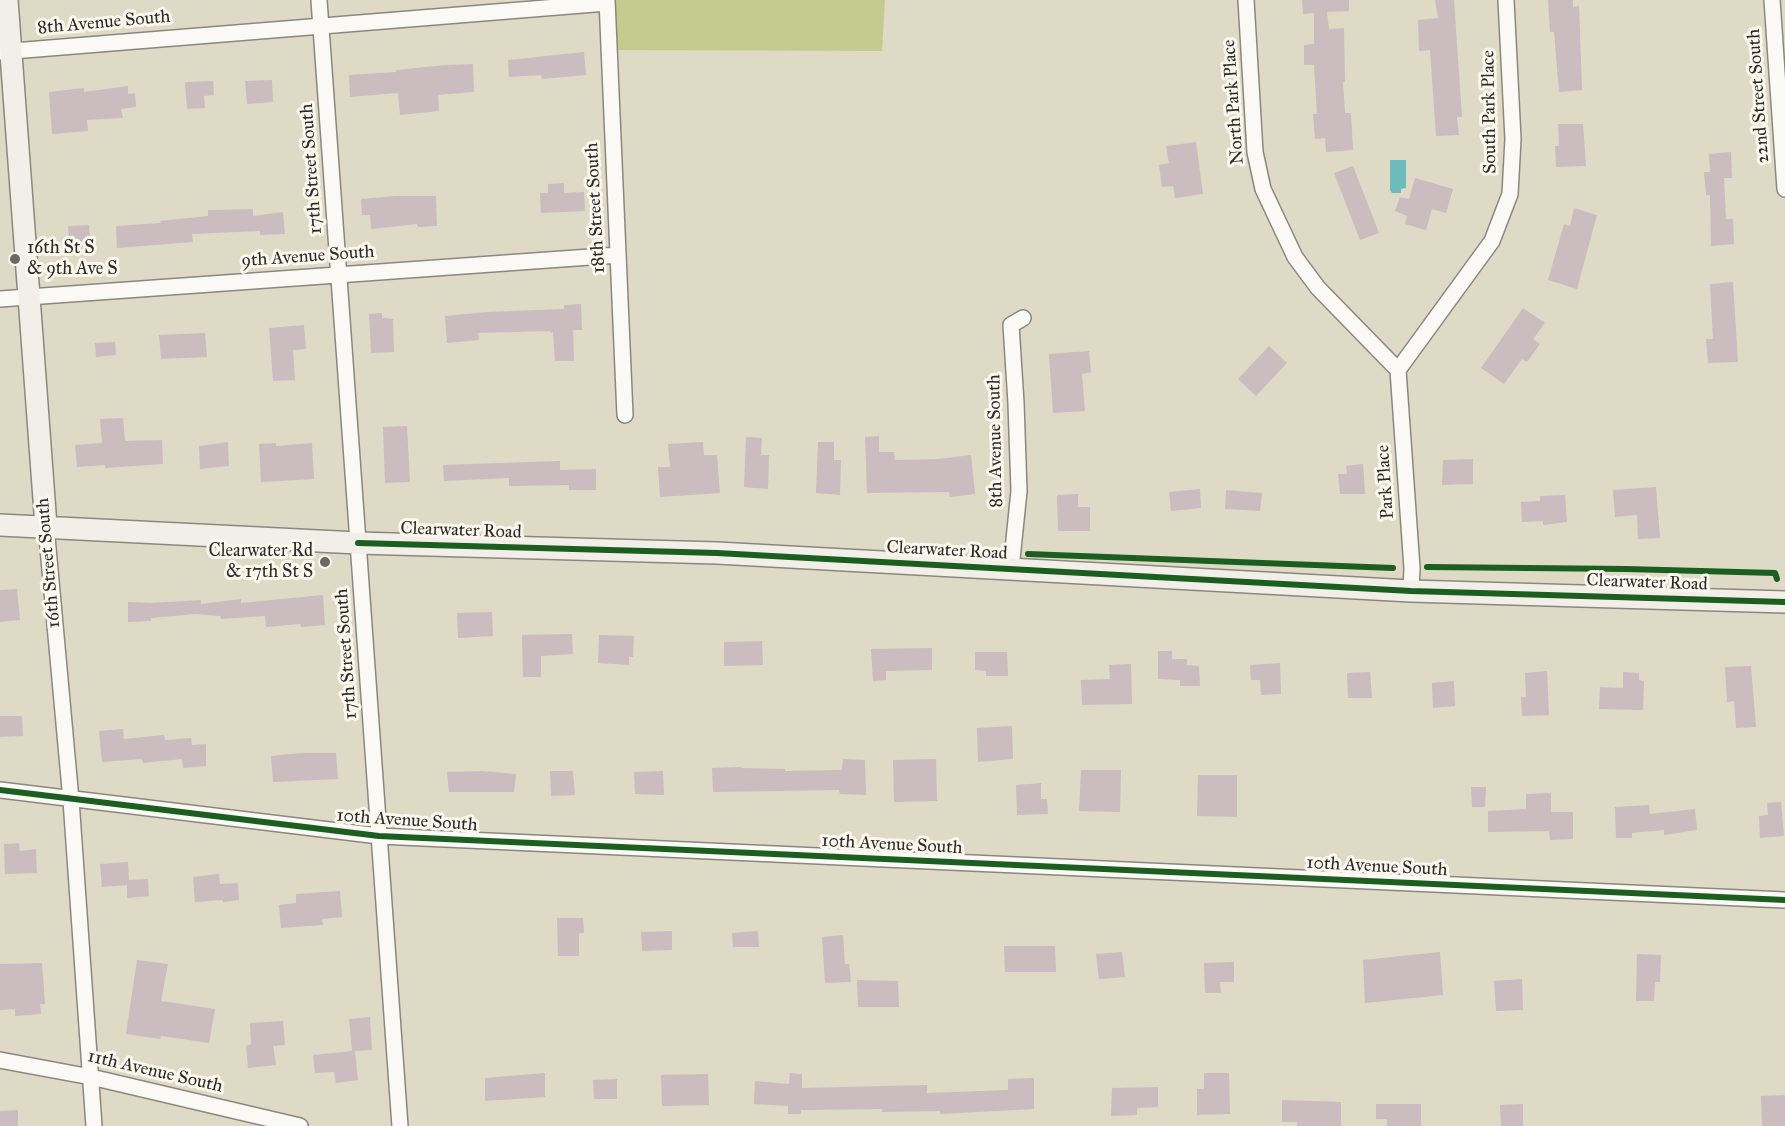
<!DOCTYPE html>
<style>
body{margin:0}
canvas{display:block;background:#dedac6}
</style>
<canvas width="1785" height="1126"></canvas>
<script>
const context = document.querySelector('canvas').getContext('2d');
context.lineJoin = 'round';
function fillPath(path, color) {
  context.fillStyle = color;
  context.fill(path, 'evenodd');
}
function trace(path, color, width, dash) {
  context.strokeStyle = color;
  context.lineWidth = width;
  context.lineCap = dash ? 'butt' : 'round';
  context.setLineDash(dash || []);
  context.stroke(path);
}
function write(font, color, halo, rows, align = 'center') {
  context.font = font + ' "IM FELL Great Primer",serif';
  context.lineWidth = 6;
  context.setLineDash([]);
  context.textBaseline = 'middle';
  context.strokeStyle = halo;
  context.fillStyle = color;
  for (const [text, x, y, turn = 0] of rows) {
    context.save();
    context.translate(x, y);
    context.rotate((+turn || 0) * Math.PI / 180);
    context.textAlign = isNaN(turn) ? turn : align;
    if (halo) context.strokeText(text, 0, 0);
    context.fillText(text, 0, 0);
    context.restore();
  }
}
fillPath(new Path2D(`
 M612,0h273l-3,51 -269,-1z`), '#c4cb8f');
fillPath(new Path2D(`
 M1390,160h16v28l-5,1v4h-9l-2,-3z`), '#6dbbba');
fillPath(new Path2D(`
 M1302,0h47v11l-22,1 2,17 15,-1 1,54h-2l2,31h6l2,37 -27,2 -1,-14 -10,1 -2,-25h4l-3,-49h-10v-20l10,-1v-31l-11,1z
 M1435,0h19l8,117h-5l2,18 -23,1 -6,-86 -11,1 -1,-31 20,-2z
 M1548,0h25v7l6,-1 3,84 -23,2 -5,-60h-4z
 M584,52l2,23 -44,4 -1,-4 -32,2 -1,-17z
 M473,64l1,28 -36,3 1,16 -39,4 -2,-22 -48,4 -1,-22 47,-3v-2l49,-5z
 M272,80l1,22 -26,2 -2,-23z
 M213,81l1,14 -10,1 1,12 -18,1 -2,-27z
 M128,86v8l7,-1 1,14 -15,2 2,9 -36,2 1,11 -36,3 -3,-42 35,-4v4z
 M1558,124h25l3,42 -30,1 -1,-21h4z
 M1196,142l7,52 -28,4 -2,-12 -11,1 -3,-22 10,-2 -3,-17z
 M1731,152l1,26h-8l2,41h7l1,25 -23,2 -1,-51h-4l-2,-23h6l-1,-18z
 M1353,166l26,67 -19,7 -26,-67z
 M1415,178l38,11 -7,24 -14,-4 -6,21 -21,-6 2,-8 -12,-5 5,-14 9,2z
 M564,183v10l20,-1 1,19 -44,2 -1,-20h8v-9z
 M396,196h40l1,30 -19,1 -1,-3 -46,5 -1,-14h-8l-1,-16z
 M1574,208l23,7 -20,74 -29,-9 16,-56 6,2z
 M253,209v7l30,-4 2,22 -25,1v-4l-68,3 1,8 -76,6 -1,-22 45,-3 -1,-2 48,-5v-6z
 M89,225l2,24 -21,2 -2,-25z
 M1733,282l5,80 -30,1 -2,-24h7l-3,-55z
 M581,304l1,26h-9l1,31h-19l-2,-29 -3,1v-2l-72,2 1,7 -32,3 -2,-27 42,-4 77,-3v-4z
 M1523,308l22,15 -12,16 7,5 -13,18 -5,-3 -18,25 -23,-16z
 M382,313v5l11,1 1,33 -23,1 -2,-39z
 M304,325l2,24 -13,1 2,30 -22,1 -4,-53z
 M205,333l2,24 -46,2 -2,-24z
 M115,342l1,13 -20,2 -1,-14z
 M1269,346l18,17 -31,33 -18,-17z
 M1089,351l2,21 -9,2 3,37 -32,2 -4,-59z
 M123,418l2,23 37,-1 1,24 -58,4v-3l-28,2 -2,-22 27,-2 -2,-24z
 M407,426l3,56 -25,1 -2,-56z
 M879,436v16h15l1,8 44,-1 32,-4 4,39 -25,3 -1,-5 -82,1 -2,-56z
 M746,437l16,1 -1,17h8l-1,34 -24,-2z
 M228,442l1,24 -29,3 -1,-23z
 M703,442l1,13h13l3,38 -60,4 -2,-30h12l-2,-23z
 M818,442h16v18h7l-1,35 -24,-2z
 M276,443v3l36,-3 2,36 -53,3 -2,-38z
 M1473,459v25l-31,1 1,-25z
 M560,461v9l36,-1v21h-27v-5l-60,1v-8l-65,3 -1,-16z
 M1363,464l2,30h-25l-2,-20h9l-1,-8z
 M1656,487l4,51 -22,1 -1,-24 -22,2 -2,-27z
 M1200,489l1,19 -30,3 -2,-19z
 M1226,490l36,3 -2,18 -35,-2z
 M1078,494v13h12v24h-32l-1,-36z
 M1565,495l2,27 -24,3v-4l-21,1 -1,-20 19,-1v-5z
 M17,589l3,31 -20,2v-32z
 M323,595l2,30 -24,2 -1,-3 -34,3 -1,-11 -44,3 -1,-3 -25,-2 -44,4v3l-23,1v-20l23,1 50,-3v4l40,-5v4z
 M492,612l1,24 -35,2 -1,-25z
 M572,634l1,20 -32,2v21h-18l-1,-42z
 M599,635l35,1 -1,21h-4v8l-31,-2z
 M762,641l1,24 -39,1v-24z
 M932,648v22l-46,1v9l-13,1 -2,-32z
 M1158,651h14v8h15v6l12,1 1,20h-20v-6l-22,-1z
 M975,652h32l1,24h-22v-5l-11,-1z
 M1280,663l1,31 -20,1 -1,-15h-9l-1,-15z
 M1131,664l1,40 -50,1 -1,-25 29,-1 -1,-14z
 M1751,666l5,61 -20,1 -2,-27 -7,1 -2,-35z
 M1547,671l2,44 -27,1 -1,-19h5l-1,-24z
 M1370,672l2,26h-24l-1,-25z
 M1623,672l16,1v7l5,1 -1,29 -44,-1 1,-22 23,1z
 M1454,681l1,25 -22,2 -1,-25z
 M0,716h22l1,20 -23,1z
 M1012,726l1,33 -35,3 -1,-34z
 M123,729l1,10 40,-4 1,5 26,-2 1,7 14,-1v22l-23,2 -1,-9 -39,4 -1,-4 -40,3 -3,-31z
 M301,753h35l2,26 -65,3 -2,-26z
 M843,759l22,1 1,35 -26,-1 -1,-4 -126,2 -1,-24 29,-1v1l44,1v2l57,-1z
 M936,759l1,42 -43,1 -1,-42z
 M1081,770h40l-1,42 -41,-1z
 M482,771l34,3 -2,18h-65l-2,-20z
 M550,771h23l2,24 -24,1z
 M663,771l1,24 -29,-1 -1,-22z
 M1198,775h39v42l-40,-1z
 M1041,783v16h6l1,15 -31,1 -1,-30z
 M1471,787h15l-1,20h-13z
 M1551,793v19h22v27l-23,1 -1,-9 -61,1v-21l38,-2v-15z
 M1781,802l3,34 -24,2 -1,-22 9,-1 -1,-12z
 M1649,805l1,9 45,-5 2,21 -33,5v-5l-32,3v5h-16l-1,-31z
 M19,843l1,8 16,-2 1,24 -32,1 -1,-30z
 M128,862l1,18 19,-1 1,17 -22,2v-13l-25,2 -2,-23z
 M219,874l1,10 18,-1 1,17 -16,2v-2l-28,2 -2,-25z
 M340,891l2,26 -20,2 1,6 -42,3 -2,-23 17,-2v-9z
 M557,918h26l1,15h-5v23h-21z
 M672,931v19l-30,1 -1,-19z
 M758,931l1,16h-26l-1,-14z
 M843,935l2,29h4l2,18 -26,1 -3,-46z
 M1004,946h51l1,26h-51z
 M1122,952l3,25 -26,2 -3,-25z
 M1440,952l3,43 -78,8 -2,-43z
 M1637,954l24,1 -1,27h-5l-1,19h-18z
 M137,960l31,4 -7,37 54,8 -6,34 -48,-7 -1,3 -34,-5z
 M1234,962v20h-14l1,11h-16l-1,-30z
 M42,963l3,41h-5l1,10 -26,2v-7l-15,1v-46z
 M1522,979l1,31 -27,1 -2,-30z
 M857,980l41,1 1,26h-41z
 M370,1017l2,33 -17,1 3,29 -22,3 -2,-11 -19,1 -2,-18 39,-4 -3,-32z
 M283,1021l2,24 -12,1 3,19 -28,3 -2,-22 5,-2 -1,-21z
 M545,1073v24l-60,4v-23z
 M790,1073l12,1v14l125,-3v8l81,-3v-11l26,-1v31l-94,5v-3l-58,1v-3l-81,1v4h-13v-8l-34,-2 1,-23 34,3z
 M1204,1073h25l1,41 -33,1v-26h7z
 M708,1074l1,31 -47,1 -1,-31z
 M617,1079v20h-23l-1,-19z
 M1158,1087v20l-21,1v7l-26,1 1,-28z
 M1785,1095v31h-23l-1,-30z
 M1282,1100l59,2v24h-44v-4h-15z
 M1376,1104h45v22h-34v-7h-11z
 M1523,1104v22h-22l-1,-21z
 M18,1110v16h-18v-15z`), '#cabcbf');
const street = new Path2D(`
 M319,0l81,1126
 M607,0l18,415
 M1246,0l9,152 8,37 32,68 23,31 80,82
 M1772,0l13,189
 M0,52l607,-49
 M0,299l618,-44
 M1398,370l94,-129 18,-47 3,-55 -7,-139
 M1398,370l14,198 -1,23
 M46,526l25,274 23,326
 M1011,569l8,-78 -3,-88 -5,-78 12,-7
 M0,790l379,46 1406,64
 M0,1060l91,17 209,49`);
const secondary = new Path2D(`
 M7,0l39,526
 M0,525l358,18 359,10 694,38 374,11`);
trace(street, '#8a887e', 18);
trace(secondary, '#8a887e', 24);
trace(street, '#faf9f6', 15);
trace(secondary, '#f2efe8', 21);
trace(new Path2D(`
 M358,543l359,10 694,38 374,11
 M1028,554l365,14
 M1427,567l199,2 149,4 2,6
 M0,790l379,46 1406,64`), '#1b5e20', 6);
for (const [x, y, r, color] of [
 [15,259,6,"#6a6861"],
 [325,562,6,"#6a6861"]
]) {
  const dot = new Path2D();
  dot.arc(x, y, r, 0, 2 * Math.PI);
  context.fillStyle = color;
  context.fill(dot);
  trace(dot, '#fbf7ec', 2);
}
write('18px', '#2b2b2b', '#fbf7ec', [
 ["8th Avenue South",104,23,-5],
 ["22nd Street South",1759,96,-94],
 ["North Park Place",1234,102,-94],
 ["South Park Place",1490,112,-91],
 ["17th Street South",312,169,-94],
 ["18th Street South",596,208,-93],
 ["9th Avenue South",308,257,-4],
 ["8th Avenue South",996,441,-91],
 ["Park Place",1386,482,-94],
 ["Clearwater Road",461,531,2],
 ["Clearwater Road",947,551,3],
 ["16th Street South",49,563,-95],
 ["Clearwater Road",1647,583,2],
 ["17th Street South",347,654,-94],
 ["10th Avenue South",407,821,4],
 ["10th Avenue South",892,845,3],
 ["10th Avenue South",1377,867,3],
 ["11th Avenue South",155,1072,13]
]);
write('18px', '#2b2b2b', '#fbf7ec', [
 ["16th St S",27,249],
 ["& 9th Ave S",27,270],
 ["Clearwater Rd",313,552,"right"],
 ["& 17th St S",313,573,"right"]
], 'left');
</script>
